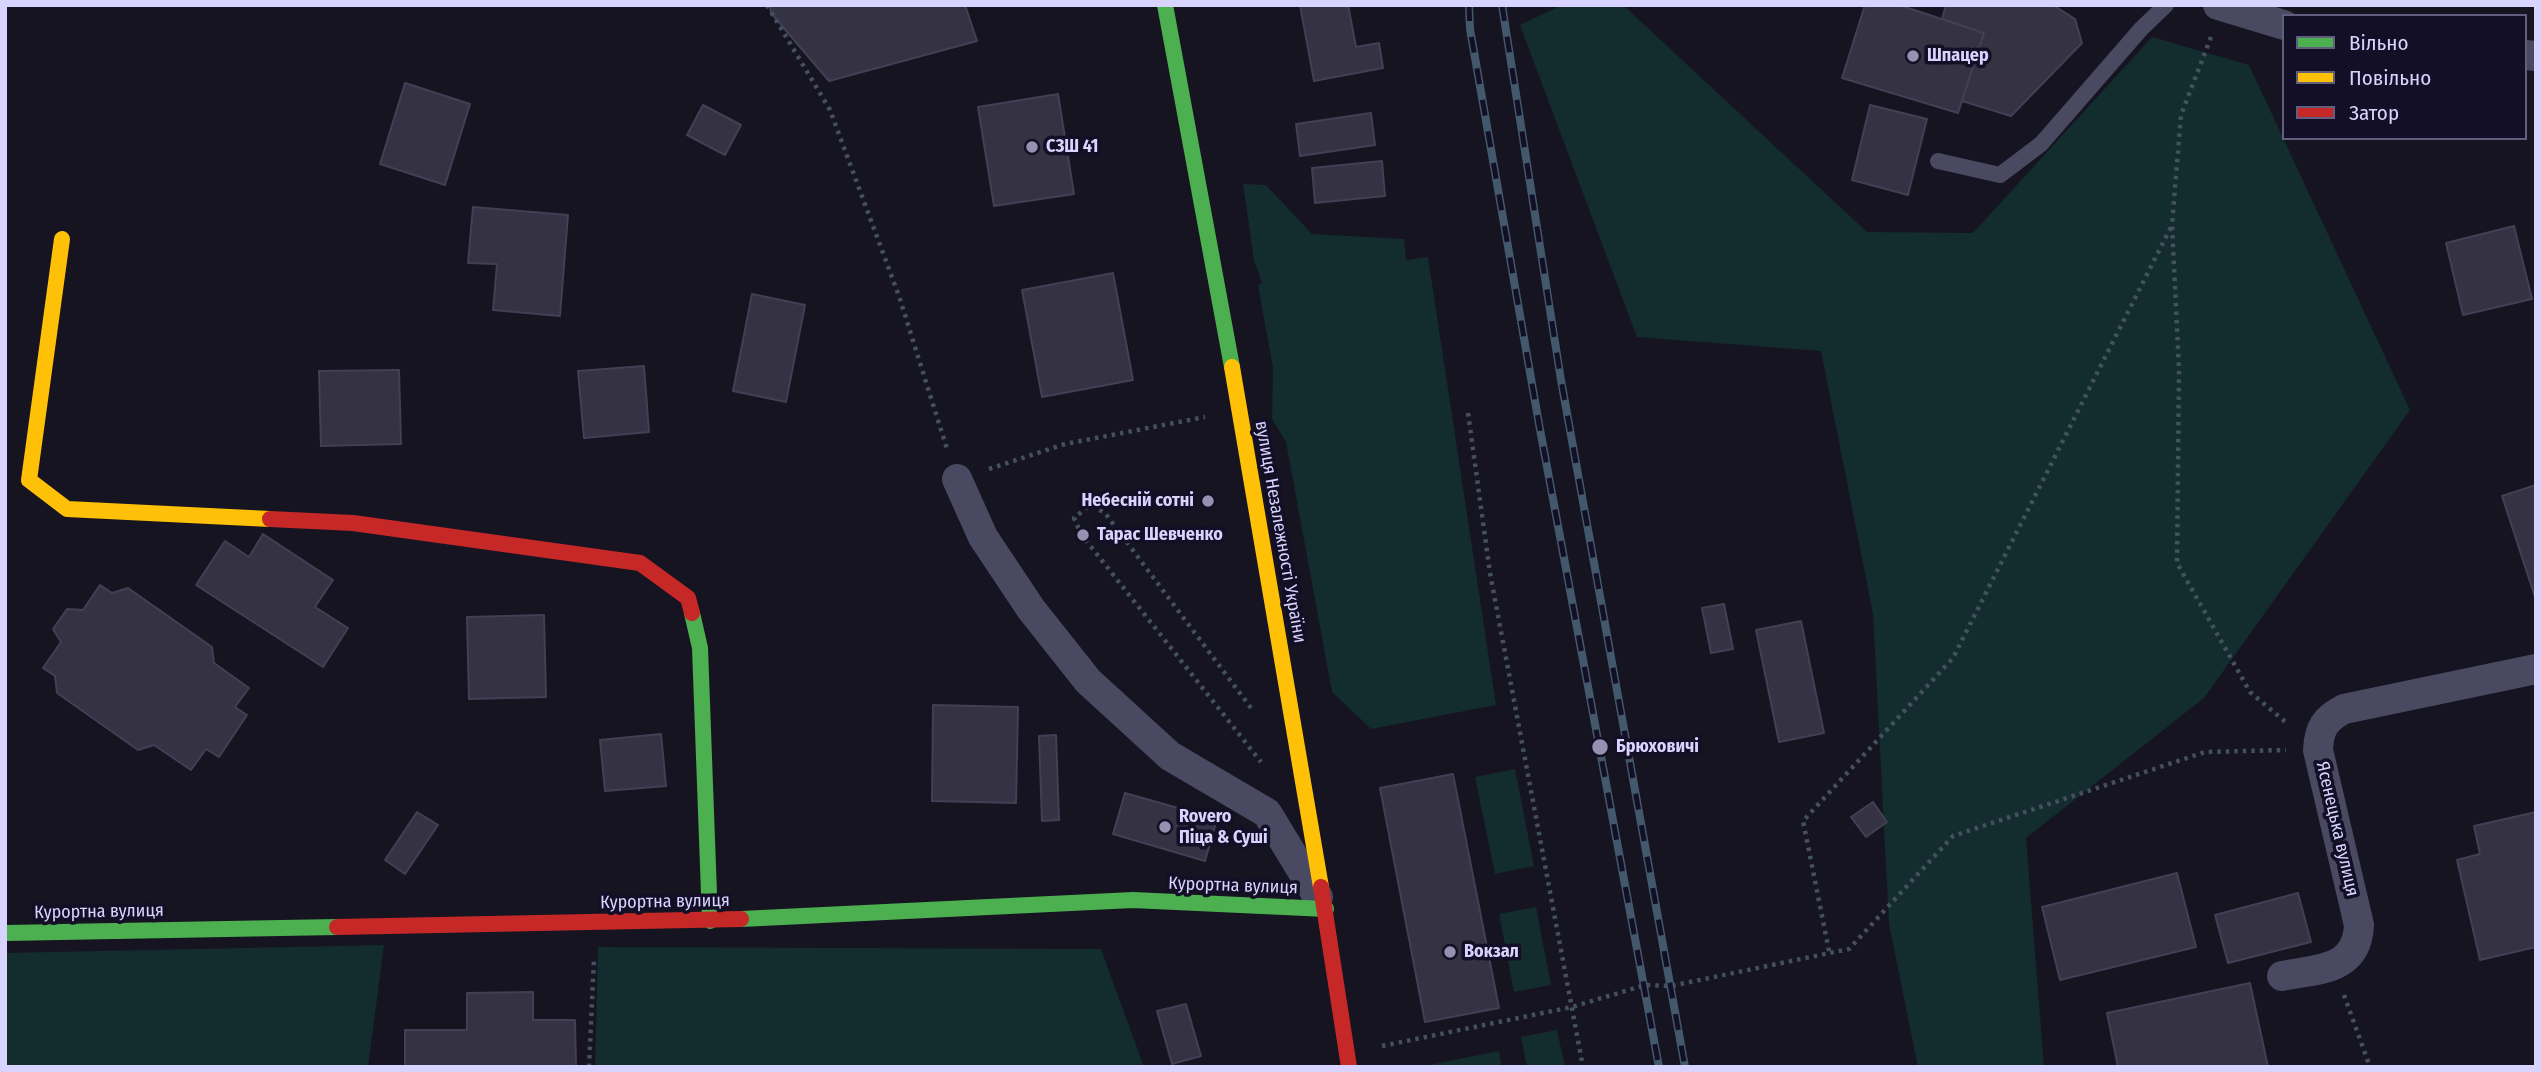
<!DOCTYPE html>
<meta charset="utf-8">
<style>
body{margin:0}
#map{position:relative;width:2541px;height:1072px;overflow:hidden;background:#161421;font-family:"Fira Sans Condensed",sans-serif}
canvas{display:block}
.frame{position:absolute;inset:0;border:7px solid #d9d4ff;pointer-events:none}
.legend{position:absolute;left:2282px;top:14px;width:245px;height:126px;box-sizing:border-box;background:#130f26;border:2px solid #625e7d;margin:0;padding:9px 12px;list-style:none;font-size:21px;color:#d9d4ff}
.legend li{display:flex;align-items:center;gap:14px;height:35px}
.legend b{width:35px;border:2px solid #625e7d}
</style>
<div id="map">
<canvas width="2541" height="1072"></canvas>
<div class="frame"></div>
<ul class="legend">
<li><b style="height:9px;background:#4caf50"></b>Вільно</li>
<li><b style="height:9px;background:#ffc107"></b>Повільно</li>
<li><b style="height:9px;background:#c62828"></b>Затор</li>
</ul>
</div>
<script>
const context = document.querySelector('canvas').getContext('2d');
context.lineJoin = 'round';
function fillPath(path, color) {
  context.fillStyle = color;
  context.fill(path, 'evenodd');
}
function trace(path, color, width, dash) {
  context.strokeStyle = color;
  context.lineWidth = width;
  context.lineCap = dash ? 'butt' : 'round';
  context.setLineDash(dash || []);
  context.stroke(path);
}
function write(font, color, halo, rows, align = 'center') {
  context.font = font + ' "Fira Sans Condensed",sans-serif';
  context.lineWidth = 7;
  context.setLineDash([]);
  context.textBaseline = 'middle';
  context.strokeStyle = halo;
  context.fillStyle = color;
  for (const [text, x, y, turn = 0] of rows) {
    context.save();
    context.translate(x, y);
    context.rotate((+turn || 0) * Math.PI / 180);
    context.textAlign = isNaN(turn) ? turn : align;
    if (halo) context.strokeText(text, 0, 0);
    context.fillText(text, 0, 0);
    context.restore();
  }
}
fillPath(new Path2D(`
 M1562,5h61l244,227 106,1 179,-196 97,28 161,345 -206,288 -178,140 18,229h-126l-29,-143 -16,-310 -52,-263 -184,-14 -117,-312z
 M1243,184l23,1 46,49 92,5 2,21 22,-3 68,448 -125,24 -39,-37 -46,-250 -14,-23 1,-51 -15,-83 4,-2 -8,-23z
 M1515,769l19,97 -39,8 -20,-97z
 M1536,907l15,78 -37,7 -15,-78z
 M384,945l-16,122h-363v-114z
 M598,947l503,2 43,118h-549z
 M1557,1030l8,37h-38l-6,-30z
 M1499,1051l3,16h-75l2,-2z`), '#132c2d');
const building = new Path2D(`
 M770,5h195l12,36 -148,40 -58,-68z
 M1300,5h48l8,42 23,-4 4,25 -69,13z
 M1865,5h34l85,28 -26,80 -116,-35z
 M1946,5h107l22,14 7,24 -71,73 -49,-15 22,-68 -42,-14z
 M405,83l65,21 -25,81 -65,-21z
 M1058,94l16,100 -80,12 -16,-99z
 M703,105l38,20 -16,30 -38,-20z
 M1870,105l57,14 -19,76 -56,-15z
 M1371,113l4,32 -75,11 -4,-32z
 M1382,161l3,35 -70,7 -3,-35z
 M473,207l95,8 -8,101 -67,-6 4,-46 -29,-1z
 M2514,226l18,73 -69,16 -17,-72z
 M1113,273l20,107 -91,17 -20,-107z
 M752,294l53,11 -19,97 -53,-11z
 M644,366l5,66 -65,6 -6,-67z
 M399,370l2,74 -80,2 -2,-75z
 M2536,485v115l-34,-104z
 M263,534l70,46 -18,27 33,21 -25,39 -127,-82 29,-44 24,16z
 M100,585l12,8 16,-5 84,59 2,16 35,25 -14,19 12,8 -28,42 -13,-8 -15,21 -37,-25 -16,5 -81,-57 -2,-17 -12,-8 18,-26 -8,-13 14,-20 16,1z
 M1724,604l9,45 -22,4 -9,-45z
 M544,615l2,82 -77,2 -2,-82z
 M1801,621l23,112 -45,9 -23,-112z
 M933,705l85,2 -2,96 -84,-2z
 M661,734l5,52 -61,5 -5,-51z
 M1056,735l3,85 -17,1 -3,-85z
 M1453,774l46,234 -74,14 -45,-234z
 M1125,793l92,26 -12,42 -92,-27z
 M1873,802l14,20 -21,15 -15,-20z
 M417,812l21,13 -33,49 -20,-14z
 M2536,812v135l-56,13 -23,-100 23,-6 -6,-28z
 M2177,873l19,74 -136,33 -18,-73z
 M2298,893l13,49 -83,21 -13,-48z
 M2250,983l18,84h-150l-11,-54z
 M533,992v28h42l1,47h-171v-37h62v-37z
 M1186,1004l15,52 -29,8 -15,-53z`);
fillPath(building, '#343243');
trace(building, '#433f54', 2);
trace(new Path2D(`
 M767,5l63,105 69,186 48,153
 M2211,37l-30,78 -9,110 7,144 -2,194 73,129 38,32
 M1468,413l22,160 93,494
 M989,469l76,-25 140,-27
 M1251,708l-146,-195 -15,-8 -16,13 7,16 180,228
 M1829,951l-26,-130 150,-163 219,-433
 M2344,995l26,72
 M1382,1046l190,-39 73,-22 26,1 178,-37 104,-113 252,-84 81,-2
 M589,1067l5,-108`), '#44505f', 4.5, [3.5, 5]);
trace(new Path2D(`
 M1938,161l62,14 41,-31 100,-115 25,-24`), '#4a4962', 16);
trace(new Path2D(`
 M2218,5l66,20
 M2525,55l11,1
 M957,479l26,58 48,72 57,72 82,75 97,57 51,84
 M2282,976c36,-7 75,-5 77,-51l-41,-175c1,-22 7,-31 26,-41l192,-40`), '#4a4962', 30);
trace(new Path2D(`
 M1165,5l67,362
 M692,613l8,35 10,273
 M741,919l392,-19 193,9
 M5,933l332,-6`), '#4caf50', 16);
trace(new Path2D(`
 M62,239l-33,241 38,29 203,10
 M1232,367l89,520`), '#ffc107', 16);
trace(new Path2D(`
 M270,519l83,4 287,40 48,35 4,15
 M1321,887l28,180
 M337,927l404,-8`), '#c62828', 16);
const rail = new Path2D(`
 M1469,5l1,24 69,395 120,643
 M1502,5l59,375 124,687`);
trace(rail, '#43596b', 8);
trace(rail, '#130f26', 5, [16]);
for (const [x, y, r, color] of [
 [1913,56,7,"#9591b1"],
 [1032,147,7,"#9591b1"],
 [1208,501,7,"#9591b1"],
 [1083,535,7,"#9591b1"],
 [1600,747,9,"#9591b1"],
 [1165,827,7,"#9591b1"],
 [1450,952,7,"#9591b1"]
]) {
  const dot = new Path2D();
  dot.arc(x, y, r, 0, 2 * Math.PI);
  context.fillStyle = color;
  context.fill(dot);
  trace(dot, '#130f26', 2.5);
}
write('bold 18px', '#d9d4ff', '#130f26', [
 ["Шпацер",1927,56],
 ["СЗШ 41",1046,147],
 ["Небесній сотні",1194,501,"right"],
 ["Тарас Шевченко",1097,535],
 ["Брюховичі",1616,747],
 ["Rovero",1179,817],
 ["Піца & Суші",1179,838],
 ["Вокзал",1464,952]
], 'left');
write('18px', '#d9d4ff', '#130f26', [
 ["вулиця Незалежності України",1280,532,80],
 ["Ясенецька вулиця",2337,829,77],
 ["Курортна вулиця",1233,886,2],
 ["Курортна вулиця",665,902,-1],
 ["Курортна вулиця",99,912,-1]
]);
</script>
